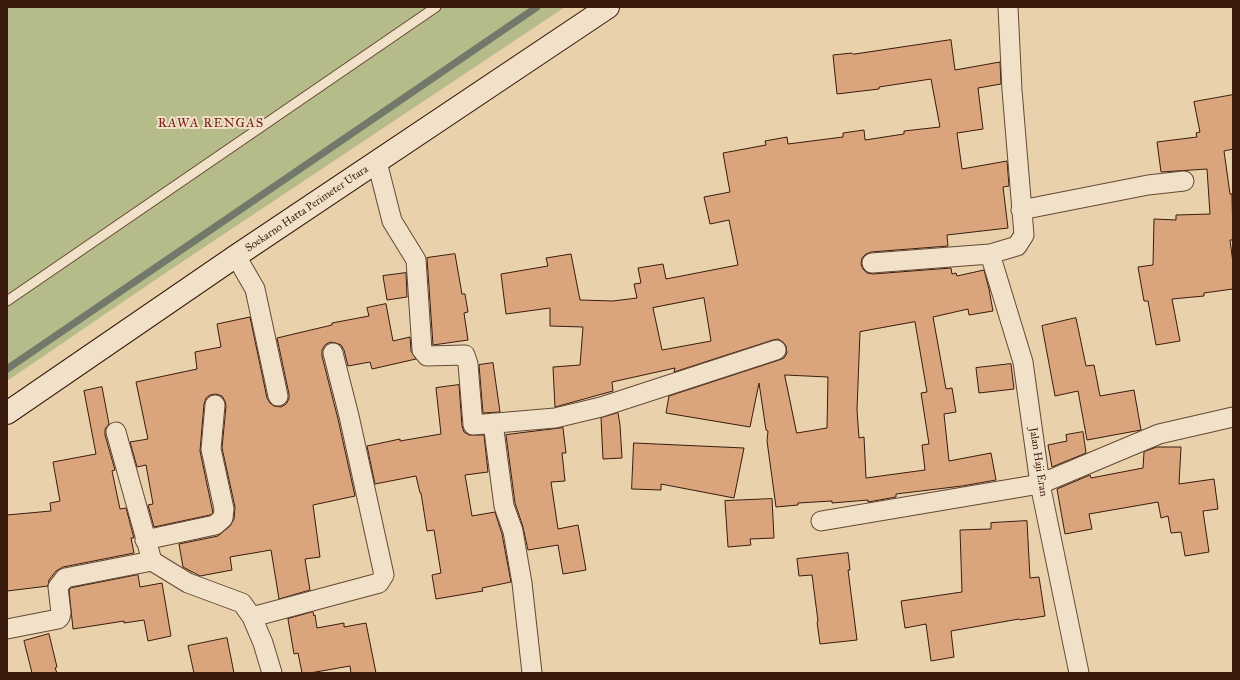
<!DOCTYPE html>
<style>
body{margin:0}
#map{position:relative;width:1240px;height:680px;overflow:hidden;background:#e8d1ab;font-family:"IM FELL Great Primer",serif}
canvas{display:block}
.frame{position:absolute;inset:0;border:8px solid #3a1b0e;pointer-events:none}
</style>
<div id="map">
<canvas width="1240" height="680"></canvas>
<div class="frame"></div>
</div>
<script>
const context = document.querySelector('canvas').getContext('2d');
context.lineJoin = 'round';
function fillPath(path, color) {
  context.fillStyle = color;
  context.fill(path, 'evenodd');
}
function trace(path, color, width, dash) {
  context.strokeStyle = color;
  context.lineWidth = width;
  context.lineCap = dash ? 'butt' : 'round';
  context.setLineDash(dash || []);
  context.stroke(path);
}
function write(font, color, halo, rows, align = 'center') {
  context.font = font + ' "IM FELL Great Primer",serif';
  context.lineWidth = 4;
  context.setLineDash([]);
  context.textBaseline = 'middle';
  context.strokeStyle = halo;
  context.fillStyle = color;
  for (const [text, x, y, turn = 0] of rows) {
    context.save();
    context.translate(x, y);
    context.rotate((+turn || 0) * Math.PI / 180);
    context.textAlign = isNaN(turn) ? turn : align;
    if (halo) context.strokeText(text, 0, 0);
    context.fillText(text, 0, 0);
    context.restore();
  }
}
fillPath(new Path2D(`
 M7,7h558l-410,273 -148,101z`), '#b5bc89');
trace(new Path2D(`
 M7,369l530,-362`), '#72796a', 7);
const building = new Path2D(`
 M951,40l4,30 45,-8 1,22 -23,4 5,41 -26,4 5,36 45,-8 2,25 -6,1 5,41 -61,7 1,11 -77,6 -5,2 -4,4 -1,6 2,5 4,4 6,1 78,-6 1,6 4,-1 1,3 27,-6 5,19 4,22 -24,4 -1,-6 -35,8 13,72 6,-1 4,24 -12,2 5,47 42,-8 5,27 -34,6 -66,8v3l-28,5v-2l-36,3v-2l-34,2v2l-22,2 -9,-66 1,-10 -2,-1 -7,-47 -9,44 -84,-14 3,-17 110,-36 5,-2 3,-5 -1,-7 -3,-4 -5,-3 -5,1 -99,32 1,-4 -63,14 1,9 -58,16 -2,-40 27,-2 3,-38 -33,-1v-18l-44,6 -5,-40 47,-8 -2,-8 25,-4 9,46 33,1 24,-3 -3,-14 7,-1 -3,-15 25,-4 3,15 72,-14 -9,-45 -19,4 -6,-27 26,-5 -7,-39 43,-8 -1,-4 22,-4 1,7 55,-7v-4l21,-3 1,10 39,-6v-3l36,-4 -9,-48 -52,8v2l-42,5 -4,-39 19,-2 1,1zM704,298l7,43 -49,9 -9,-42zM915,322l12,70 -6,1 8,51 -7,1 3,25 -59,8 -2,-41 -5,1 -2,-28 3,-78zM785,375l43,2 -1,51 -30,5z
 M1233,95v54l-9,2 6,43h2l1,46h-3l3,23v26l-29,4v3l-32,3 8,42 -24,4 -8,-44h-4l-6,-34 15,-2 1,-46 22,1v-5l34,-1 -3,-45 -46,3 -4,-30 40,-5 -1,-4 4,-1 -6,-30z
 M455,254l7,40h3l3,18 -4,1 4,27 -35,5 -6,-87z
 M406,273l1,24 -20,3 -4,-24z
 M386,304l7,37 17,-4 1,14 5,8 -44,10 -2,-7 -22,4 -4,-16 -3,-5 -5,-2 -6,-1 -5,3 -3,5v6l16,63 17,77 -42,9 7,52 -15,2 5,31 -31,9 -8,-49 -41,7 2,13 -32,6 -17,-9 -4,-23 39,-8 12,-10 4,-7 1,-12 -13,-59 4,-42 -1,-5 -3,-5 -6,-2 -6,1 -4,3 -2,6 -4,47 13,62 -3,2 -56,12 -6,-22 5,-1 -7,-39 -9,2 -7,-25 18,-3 -12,-57 61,-13 -2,-17 26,-5 -4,-23 33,-7 17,81 3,5 4,3 7,1 5,-3 3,-5v-5l-12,-56 55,-13v-2l37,-7 -2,-8z
 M1076,318l10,48 8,-1 6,31 34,-6 7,40 -54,10 -9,-49 -23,5 -13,-70z
 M493,363l7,49 -17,1 -4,-48z
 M1011,364l3,25 -35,4 -3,-25z
 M459,385l3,41 2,6 5,3h15l4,37 -23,3 7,41 23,-4 7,22 9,48 -29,6 1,3 -47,8 -4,-24 9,-2 -7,-43 -7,1 -6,-38h-1l-4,-17 -41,8 -8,-38 33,-7v2l41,-7 -5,-46z
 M102,387l7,37 -4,5v6l10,35 -3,1 8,38 6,-1 8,30h-3l3,15 -71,14 -7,4 -7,9 -1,6 -41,5v-76l44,-4 -1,-8 10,-2 -7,-39 43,-8 -12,-63z
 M618,413l2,12 2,33 -19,1 -2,-41z
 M563,428l3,25h-4l3,28 -14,1 7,47 20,-4 8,45 -23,4 -5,-29 -30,5 -5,-23 -8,-24 -9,-68z
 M1083,432l3,21 -34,14 -4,-22 19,-4 -1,-6z
 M634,443l110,5 -10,50 -73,-14v6l-29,-1z
 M1157,447h24l-2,37 35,-5 4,30 -15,2 6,41 -24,4 -4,-24 -10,1 -3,-17 -7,2 -3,-16 -69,12 3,15 -27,5 -8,-45 33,-14 1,3 52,-10 1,-16z
 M772,499l2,39 -24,1 1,6 -23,2 -3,-46z
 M1027,521l3,57 9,-1 6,39 -25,4 -1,-1 -68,12 3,26 -23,4 -5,-37 -21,4 -4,-27 61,-9 -2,-62 31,-1v-6z
 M848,553l2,17h-2l9,70 -37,4 -3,-22 1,-1 -6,-46 -13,1 -2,-17z
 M138,575l2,12 22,-4 9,53 -23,5 -4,-21 -20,3v-2l-51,8 -4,-39 2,-2z
 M313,612l1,4 1,-1 2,13 27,-5v4l22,-4 10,50h-25l-1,-7 -40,7h-8l-4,-20 -4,1 -6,-35z
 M49,634l8,33 -2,1 2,5h-25l-8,-32z
 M227,638l7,35h-40l-6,-27z`);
fillPath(building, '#daa57d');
trace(building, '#3a1b0e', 1);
const lane = new Path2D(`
 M7,301l429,-294`);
const street = new Path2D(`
 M377,162l15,59 24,39 6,90 5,6 38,-1 3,9 5,61 82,-7 46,-11 175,-57
 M1021,210l127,-25 36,-4
 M990,254l33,108 17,122 39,189
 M236,256l19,33 23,107
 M872,263l118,-9 27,-8 7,-11 -12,-145 -4,-83
 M493,423l11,83 9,25 9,52 10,90
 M116,432l36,129 36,22 54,20 10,14 11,26 9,30
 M821,521l219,-37 119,-50 74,-17
 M145,540l70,-15 8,-7 1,-9 -13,-60 4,-44
 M252,617l127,-34 5,-8 -35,-159 -16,-63
 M7,629l51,-10 2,-2 1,-4 -3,-26 7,-9 87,-17`);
const secondary = new Path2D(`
 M7,413l229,-157 372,-249`);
trace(lane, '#664835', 11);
trace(street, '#664835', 21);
trace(secondary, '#3a1b0e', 24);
trace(lane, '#f0e1c8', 9);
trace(street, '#f0e1c8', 19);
trace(secondary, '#f0e1c8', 22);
write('11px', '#3a1b0e', '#f0e1c8', [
 ["Soekarno Hatta Perimeter Utara",307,209,-34],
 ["Jalan Haji Eran",1038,462,81]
]);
context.letterSpacing = '1px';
write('13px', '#7a1f14', '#f0e1c8', [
 ["RAWA RENGAS",211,124]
]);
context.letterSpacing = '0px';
</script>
